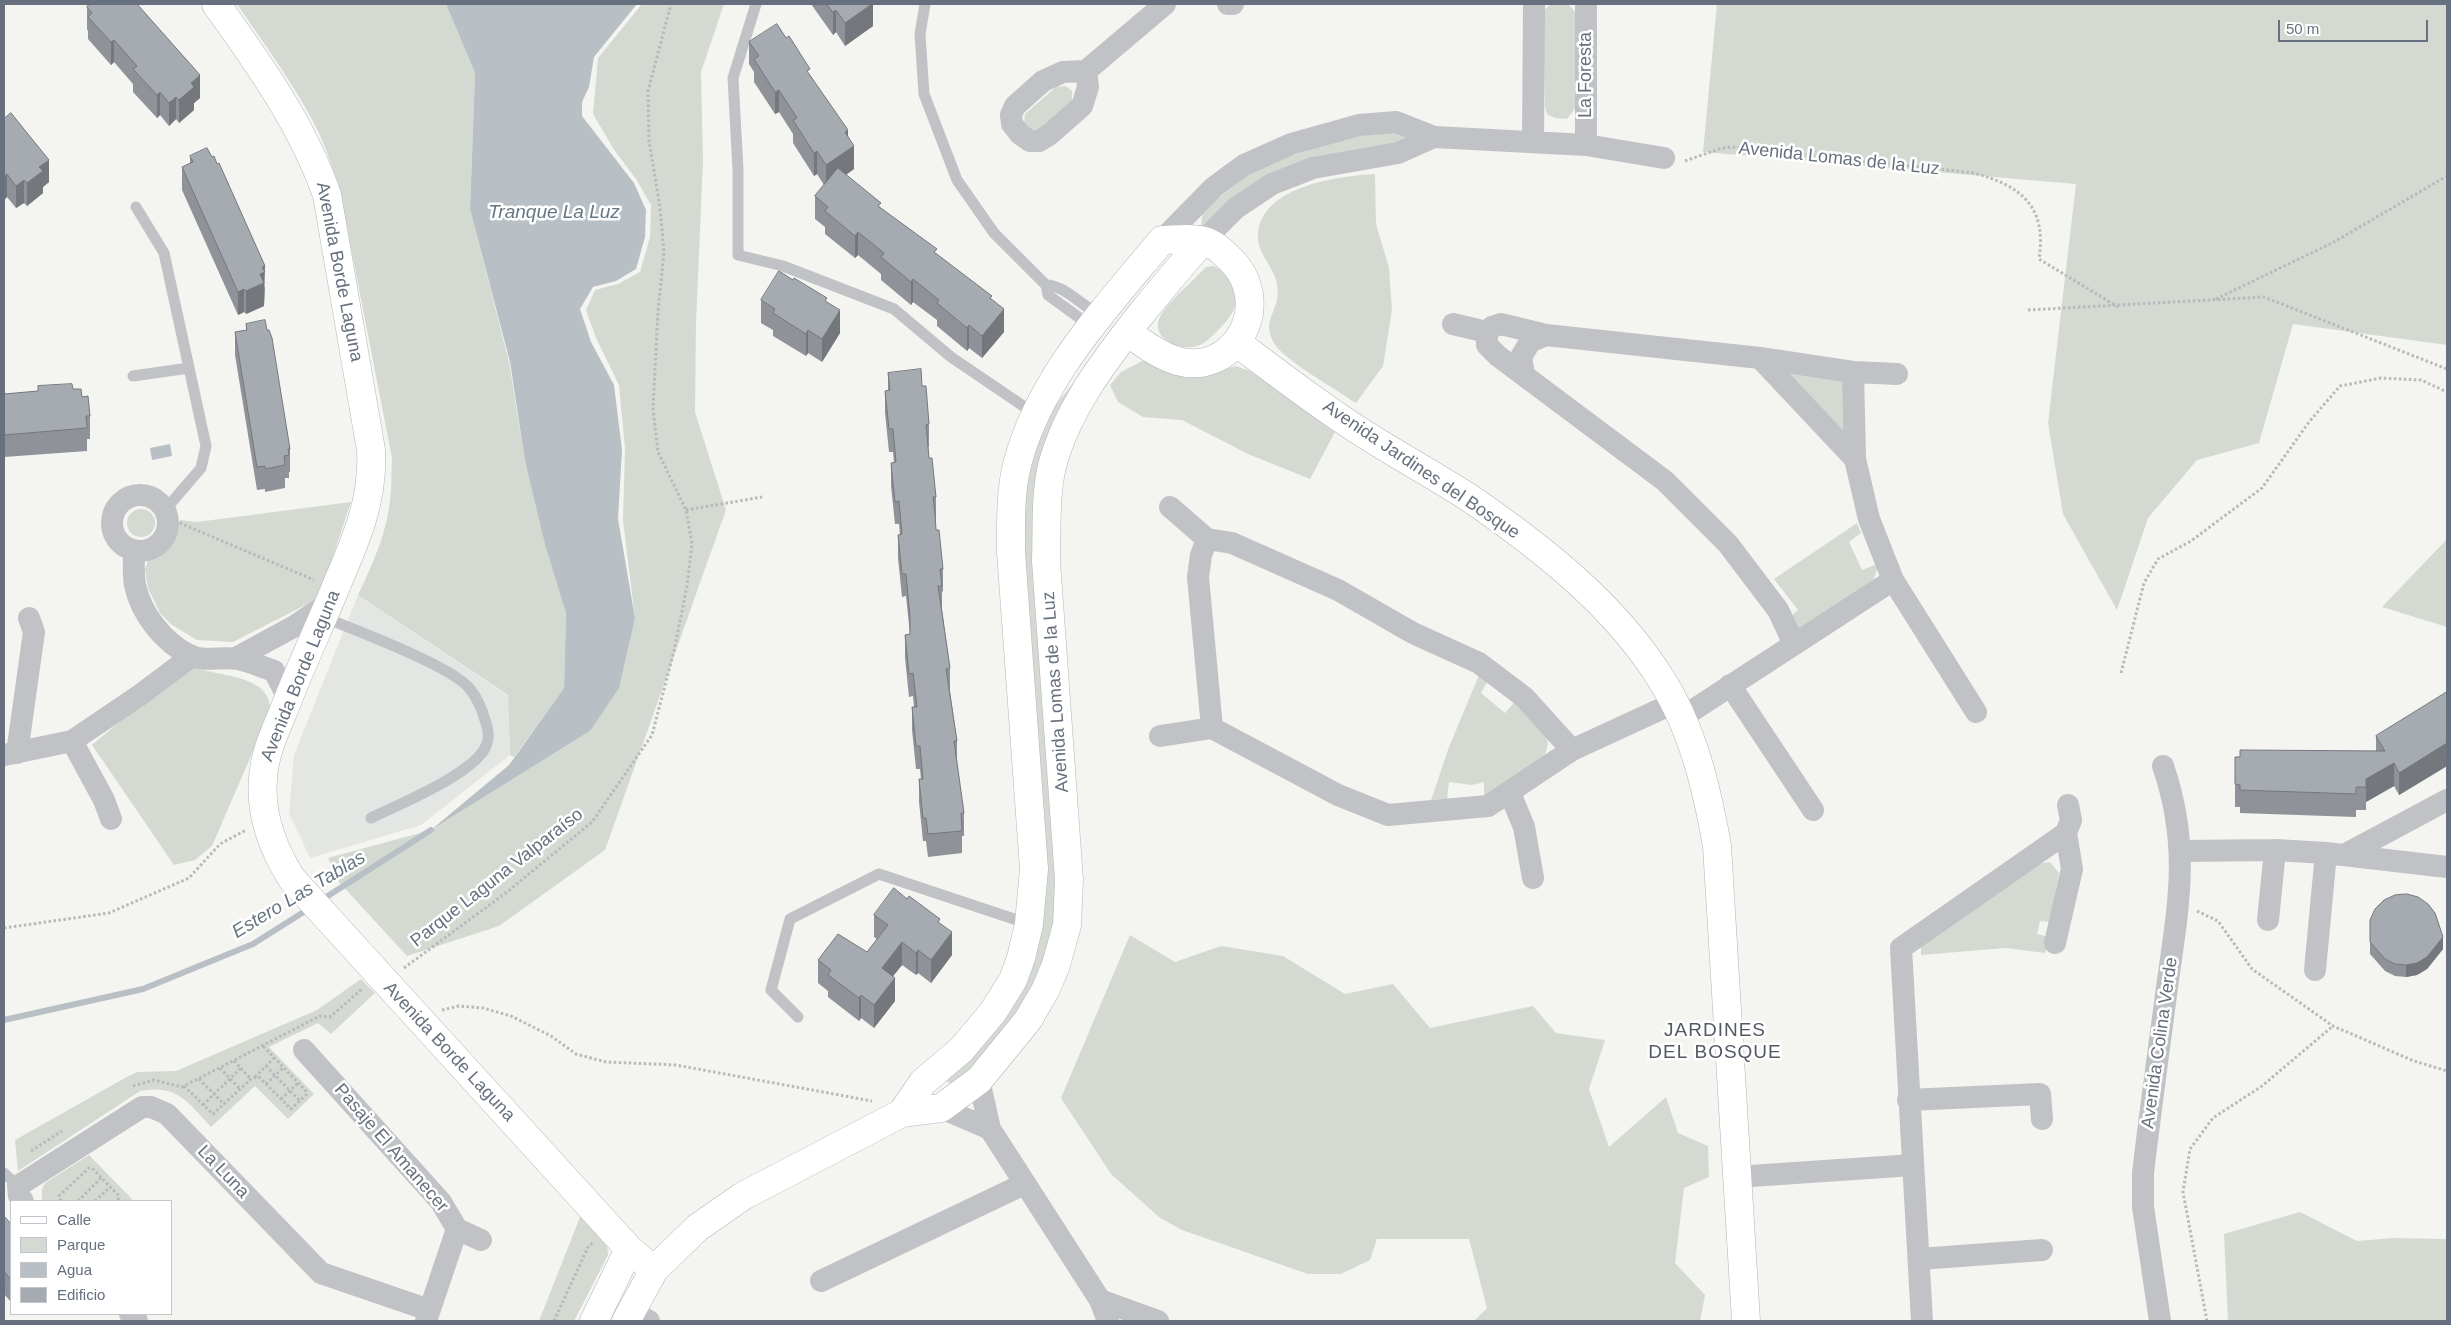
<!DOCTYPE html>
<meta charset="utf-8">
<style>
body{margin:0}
#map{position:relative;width:2451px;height:1325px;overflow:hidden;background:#f4f4f1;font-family:Arial,sans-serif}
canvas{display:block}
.frame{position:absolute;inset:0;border:5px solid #66707e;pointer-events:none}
.legend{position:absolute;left:10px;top:1200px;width:162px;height:115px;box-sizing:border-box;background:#fff;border:1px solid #c2c6cb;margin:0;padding:6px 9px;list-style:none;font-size:15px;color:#66707e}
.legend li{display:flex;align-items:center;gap:10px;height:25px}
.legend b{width:25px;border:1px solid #c2c6cb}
.scale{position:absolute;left:2278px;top:20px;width:150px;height:22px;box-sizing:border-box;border:2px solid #66707e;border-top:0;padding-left:6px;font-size:15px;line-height:18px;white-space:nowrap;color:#66707e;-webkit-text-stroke:4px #fff;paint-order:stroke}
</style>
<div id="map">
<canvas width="2451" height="1325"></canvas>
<div class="frame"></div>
<ul class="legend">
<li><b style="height:6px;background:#fff"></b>Calle</li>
<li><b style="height:14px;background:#d4dad2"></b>Parque</li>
<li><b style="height:14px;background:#b8c0c5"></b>Agua</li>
<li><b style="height:14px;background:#a6abb2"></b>Edificio</li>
</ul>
<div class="scale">50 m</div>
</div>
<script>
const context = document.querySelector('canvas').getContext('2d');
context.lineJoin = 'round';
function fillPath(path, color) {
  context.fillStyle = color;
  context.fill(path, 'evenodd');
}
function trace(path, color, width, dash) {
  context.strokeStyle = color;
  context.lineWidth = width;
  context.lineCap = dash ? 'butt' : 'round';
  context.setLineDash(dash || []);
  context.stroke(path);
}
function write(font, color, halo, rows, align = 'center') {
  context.font = font + ' Arial,sans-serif';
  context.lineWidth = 5;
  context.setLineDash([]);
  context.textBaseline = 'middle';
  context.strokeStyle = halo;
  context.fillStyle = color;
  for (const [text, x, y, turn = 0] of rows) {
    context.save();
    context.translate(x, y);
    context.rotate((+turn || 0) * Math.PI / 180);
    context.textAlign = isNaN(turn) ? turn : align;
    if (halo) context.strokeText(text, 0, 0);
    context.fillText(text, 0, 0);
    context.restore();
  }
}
fillPath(new Path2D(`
 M358,595l150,101 2,59 -89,70 -111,33 -21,-45 5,-58z`), '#e4e6e4');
fillPath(new Path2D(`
 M237,4h209l29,69 -5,136 39,153 16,99 41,152 -2,75 -50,69 -4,-2 -2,-60 -150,-100c14,-30 29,-62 32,-95 2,-14 1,-28 2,-42l-50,-256c-6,-24 -13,-47 -23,-69 -22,-45 -54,-88 -82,-129z
 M642,4h82l-23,68 2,89 -7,162 -1,89 31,98 -121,340 -106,76 -92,30 -68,-74 -11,-24 103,-28 159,-99 45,-113 -12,-97 2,-73 -6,-63 -23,-47 -10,-28 9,-20 23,-6 22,-12 10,-35 1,-32 -15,-26 -21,-28 -22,-37 5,-56z
 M1551,4h17l10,11 -1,91 -10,13 -12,-1 -8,-4 -2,-7 -2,-96z
 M1717,4h730v341l-154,-21 -34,119 -62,17 -49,58 -31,92 -54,-96 -15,-91 28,-239 -373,-32z
 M1066,86l6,5v12l-32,26 -9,1 -7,-6 1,-10 31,-27z
 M1396,132l11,7 -12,5 -42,6 -153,82 3,-22 57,-44 89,-29z
 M1375,174l1,50 13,44 3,42 -9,56 -27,37c-19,-13 -68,-41 -80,-57 -18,-26 6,-35 1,-61 -2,-17 -17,-28 -19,-45 -3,-53 79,-64 117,-66z
 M1214,266l15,9c2,7 7,18 7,26 -1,10 -8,19 -15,26 -7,7 -14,16 -24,19 -18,6 -49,-9 -36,-31 8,-14 33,-35 45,-48z
 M1095,356l-42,77 5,487 -28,80 -60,71 -19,13 -7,-5 82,-102 -8,-451 20,-99z
 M1144,360l53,15 39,-9 14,5 85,61 -25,47 -62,-25 -66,-34 -39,-3 -25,-15 -8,-17 11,-13z
 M1784,369l55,10 5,5 1,48 -3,3z
 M351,502l-32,96 -86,44 -36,-2 -25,-15 -12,-12 -12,-25 -3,-19 4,-11 25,-20 6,-18 17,2z
 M127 523a14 14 0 1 1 28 0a14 14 0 1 1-28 0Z
 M1857,523l4,10 -12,9 13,28 15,-6 1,4 -5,12 -72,49 -10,-1 -4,-9 11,-9 -24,-31z
 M2447,539v88l-65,-20z
 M194,667c24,10 79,7 76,45l-58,134 -17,14 -21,5 -82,-120 50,-42z
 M1479,675l10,4 -8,14 24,20 12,-14 28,35 3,9 -4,16 -60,38v-15l-12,3 -23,-3 -2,17 -16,1 18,-53z
 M2050,862l9,11 -9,49 -10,-1 -3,13 13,3 -5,16 -39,-5 -85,7v-13l116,-78z
 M1130,935l45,27 46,-16 62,10 62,38 48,-10 37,44 103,-22 23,27 49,7 -16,49 20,58 57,-50 12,36 30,13 1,31 -25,11 -9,75 30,32 -5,26h-226l13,-13 -18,-69h-92l-7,21 -29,14h-33l-126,-44 -22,-12 -49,-44 -50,-76z
 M361,979l14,14 -44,41 -13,-11 -49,24 45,47 -26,25 -33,-33 -44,41c-23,-25 -34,-43 -71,-36l-122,80 -3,-31 110,-62 12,-6 39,-1 141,-61z
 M89,1155l43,44 -2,2h-85l-3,-2v-10l3,-6z
 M582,1212l25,32 1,11 -34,66h-35z
 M2300,1212l57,29 37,-3 53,1v82h-219l-4,-87z`), '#d4dad2');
fillPath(new Path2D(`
 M446,4h191l-43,53 -5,30 -7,15v14l52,67 12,27 -1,27 -9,32 -20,12 -23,6 -13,22 11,33 23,43 8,65 -4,69 17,99 -16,70 -29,43 -159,99 78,-65 55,-77 2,-75 -21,-69 -20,-83 -15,-99 -40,-153 5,-136z
 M170,444l2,12 -20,4 -2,-12z`), '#b8c0c5');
trace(new Path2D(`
 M320,901l111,-71
 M4,1020l139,-31 110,-45 57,-36`), '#b8c0c5', 6);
const secondary = new Path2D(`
 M216,4c43,60 86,120 111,191l44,255c3,49 -15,90 -34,134 -17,42 -37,83 -53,126 -9,21 -20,45 -21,69 -3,35 10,70 29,100l337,370 25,21
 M1236,342c40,30 80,61 122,88 37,24 76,45 113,69 71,49 144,106 190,180 32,50 46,110 56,167l29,475
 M902,1113l21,-31 38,-32 32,-38 20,-32 8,-22 8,-34 5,-55 -23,-317c0,-29 -1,-59 6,-87 22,-87 89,-157 145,-225 12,0 30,-3 42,1 9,2 18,10 25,17 47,44 7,119 -52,103 -19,-6 -34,-18 -50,-29
 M594,1321l35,-72
 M626,1321l28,-51 43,-42 46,-32 159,-83 39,-5 38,-28 49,-60 18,-31 10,-24 11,-40 2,-45 -23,-319c1,-31 -1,-65 6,-95 15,-56 50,-102 85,-147 22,-27 43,-53 66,-78`);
trace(secondary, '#b2b5ba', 29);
trace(new Path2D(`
 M1685,161l37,-13 10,-1 242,26c48,13 73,34 65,86l79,48
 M2216,299l118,-57 113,-66
 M2028,310l236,-13 183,72
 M686,510l76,-13
 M175,521l139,59
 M2121,673l23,-90 14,-24 33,-18 71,-53 47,-66 31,-36 41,-8 40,2 26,12
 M2197,911l21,10 34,48 81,57 81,35 33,10
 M4,928l105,-15 80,-35 31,-34 26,-14
 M404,968l103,-76 85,-70 60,-87 22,-84 13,-65 5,-42 -6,-34 -28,-58 -5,-43 5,-98 6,-58 -4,-46 -11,-66 -1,-50 23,-87
 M442,1010l17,-4 24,2 28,8 40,20 25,18 30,8 70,3 196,36
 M234,1061l17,18
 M266,1066l34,35
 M220,1068l20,21
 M255,1077l19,-19
 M199,1079l25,25
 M266,1084l17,-16
 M133,1086l21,-6 28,7 138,-71 10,1 32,-28
 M184,1086l29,28 39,-36 7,-1 32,32 15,-14 1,-3 -44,-46
 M281,1099l17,-16
 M203,1105l38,-37
 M31,1151l31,-20
 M61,1201l-2,-5 30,-28h3l27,28 -1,5
 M78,1201l23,-23
 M95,1201l15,-14
 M554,1321l35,-76 4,-2
 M2207,1321l-24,-129 7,-43 23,-31 49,-32 71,-60`), '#b7b9bc', 3, [2.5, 2.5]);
trace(new Path2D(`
 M756,4l-23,74 5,92v85l45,11 111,43 57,48 84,57
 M925,4l-5,30 4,60 33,86 37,53 52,52 2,10 33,24 8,11
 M136,207l28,46 42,193 -5,22 -36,42
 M1046,285c19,0 36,22 54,29
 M133,376l56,-8
 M323,617c32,13 129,49 147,72 7,9 12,20 15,31 3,7 5,18 1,26 -12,28 -87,58 -115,72
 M798,1017l-27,-27 19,-71 89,-45 150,50
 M4,1173l14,13`), '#c0c2c5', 11);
trace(new Path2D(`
 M1228,4h5
 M1586,4v141
 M1086,71l2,16 -6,19 -33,29 -10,6h-9l-10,-7 -8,-10 -1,-9 4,-9 28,-25 20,-9 23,-1 79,-67
 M1533,141l1,-137
 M1162,240l52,-53 30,-22 47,-21 68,-19 37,-3 38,15 152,8 78,13
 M1203,241l33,-33 36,-24 41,-16 85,-15 36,-16
 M1453,324l34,8
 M1760,358l95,101
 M1853,372l2,87 14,60 24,61 83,132
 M1524,374l-3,-17 9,-15 16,-7
 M112 523a28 28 0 1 1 56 0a28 28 0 1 1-56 0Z
 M1170,507l37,32 25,4 106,47 75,43 66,30 45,34 48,53
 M1207,539l-6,16 -3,22 14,151 126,67 50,20 100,-9 84,-56 102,-47
 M134,550c0,11 -1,24 1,35 6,29 29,58 56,71 14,6 31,0 46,3 12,2 25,8 37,12l14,27
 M1794,644l-16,-34 -50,-66 -63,-63 -167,-125 -11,-11v-13l5,-5 9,-3 45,11 214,23 93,14 44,2
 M236,658l57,-31 37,-25
 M1730,685l83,125
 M1681,718l212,-138
 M1160,736l52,-8
 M72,741l32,59 7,19
 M17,753l17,-121 -5,-14
 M4,755l68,-14 68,-46 52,-39
 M1510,793l14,34 9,51
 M2066,833l5,-13 -3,-15
 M2181,851l94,-1 51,3 121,14
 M2346,854l101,-54
 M2268,920l7,-70
 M2315,970l11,-117
 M304,1050l137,152 16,27 24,11
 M979,1080l11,49 110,171 8,21
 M1908,1100l132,-6 2,25
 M941,1108l49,21
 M1736,1177l177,-12
 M23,1201l-4,-5 -1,-10 124,-79h9l16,7 154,159 108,37
 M1919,1259l123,-9
 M821,1281l203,-97
 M1100,1300l58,21
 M630,1311l19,10
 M130,1314l7,7
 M426,1321l31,-92
 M1922,1321l-21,-373 165,-115 6,36 -17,74
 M2160,1321l-17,-114v-34c7,-59 15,-118 23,-178 11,-84 26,-145 -3,-229`), '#c0c2c5', 22);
trace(secondary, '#fff', 28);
fillPath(new Path2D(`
 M88,4h49l63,94 -6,5v7l-15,13 -3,-4 -7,7 -9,-11 -3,3 -24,-26v-8l-19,-22 -3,3 -23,-26v-8l-1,-2v-22l1,-2z
 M811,4h62v22l-28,20 -9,-14 -3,3z
 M749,42l61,33 38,61 6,33 -8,6 35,33 111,92 12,32 -22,26 -13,-10 -2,3 -30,-25v-6l-24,-18 -2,3 -30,-25v-6l-23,-19 -3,3 -30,-24v-7l-10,-8v-23l9,-11 -7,-11 -3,2 -21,-33v-9l-14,-22 -4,2 -21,-32v-10l-5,-8z
 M4,119l45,63 -6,5v6l-16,13 -3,-3 -8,5 -9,-11 -3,3z
 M190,156l75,132 -1,18 -18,8 -2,-2 -6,3 -56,-125v-23l8,-4z
 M761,300l66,2 13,31 -18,29 -14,-9 -2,3 -33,-20v-6l-12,-7z
 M246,324l21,6 23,119v23h-1v6h-4v10l-20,4v-3l-8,1 -22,-135v-23l11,-2z
 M888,373l34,13 7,38v23h-1l1,11 7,39v22l-1,1 1,10 7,39v22l-1,1v17l8,59v23l7,50v23l7,49v23h-2v17l-34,4 -2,-16h-3l-4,-39v-23h2l-1,-10h-4l-4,-39v-23h2l-1,-11 -4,1 -4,-39v-23l5,-1 -4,-38 -4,1 -4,-39v-23h2l-1,-11h-4l-4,-38v-23h3l-1,-11h-4l-4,-39v-22l3,-1z
 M73,389l9,8 8,19v23h-3v12l-83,6v-63z
 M2447,692v74l-48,29 -5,-9 -28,16v8h-10v7l-116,-4v-6h-5v-50l141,-6v-15z
 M874,915l66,9 12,31 -21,28 -13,-10 -2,2 -14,-10 -9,11 2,25 -21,27 -13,-10 -2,3 -31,-24v-6l-10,-8v-23l49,-8 10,-13 -3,-2z
 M2370,920l73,29 -16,20 -10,6 -11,2 -11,-1 -10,-5 -15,-17z
 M4,1216l7,8v78l-7,-8z`), '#8f9399');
fillPath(new Path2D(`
 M873,4v22l-28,20v-23z
 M836,10v22l-3,3v-23z
 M114,40v22l-3,3v-23z
 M200,75v23l-6,5v7l-15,13v-23l12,-17z
 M779,90v22l-4,2v-22z
 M160,92v23l-3,3v-23z
 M176,97v22l-7,7v-23z
 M848,130v20l6,-4v23l-28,19v-23l19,-33z
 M817,151v23l-3,2v-23z
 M49,160v22l-6,5v6l-16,13v-23l12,-16z
 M7,174v23l-3,3v-23z
 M24,180v23l-8,5v-22z
 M858,232v23l-3,3v-22z
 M265,266l-1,40 -18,8v-23l14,-17 2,-7z
 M913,279v23l-2,3v-23z
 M244,289v23l-6,3v-23z
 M1004,309v23l-22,26v-22z
 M840,310v23l-18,29v-23z
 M969,325v23l-2,3v-23z
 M808,330v23l-2,3v-22z
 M2447,743v23l-48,29v-22z
 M2394,763v23l-28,16v8v-31z
 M952,932v23l-21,28v-23z
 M2443,937v12l-16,20 -10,6 -11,2v-12z
 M902,942v23l-20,25v-22z
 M918,950v23l-2,2v-22z
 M895,978v23l-21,27v-23z
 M861,995v23l-2,3v-23z`), '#74787d');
const building = new Path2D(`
 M90,4h47l63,71 -9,8 3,4 -15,13 -3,-3 -7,6 -9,-11 -3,3 -24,-26 4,-3 -23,-26 -3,2 -23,-25 4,-4 -5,-6z
 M827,4h45l-27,19 -9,-13 -3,2z
 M777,24l9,14 3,-2 21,33 -3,2 41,59 -3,2 9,14 -28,19 -9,-14 -3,2 -21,-33 4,-2 -18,-28 -4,2 -21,-33 5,-3 -10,-14z
 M11,113l38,47 -10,7 4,4 -16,12 -3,-3 -8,6 -9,-12 -3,3v-58z
 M207,148l5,9 2,-1 3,8 2,-1 46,103 -3,1 3,5 -5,2 4,9 -18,8 -2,-2 -6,3 -56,-125 11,-5 -3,-6z
 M838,168l43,35 -3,3 59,43 -3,3 58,44 -2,2 14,11 -22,27 -13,-11 -2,3 -30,-25 2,-3 -26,-21 -2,3 -30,-25 3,-4 -26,-21 -3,4 -30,-25 3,-4 -13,-11z
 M779,271l14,9 1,-2 33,20 -2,3 15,9 -18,29 -14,-9 -2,4 -33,-21 2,-4 -14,-9z
 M265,320l2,10h2l3,8 18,111h-2l1,6 -5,1 1,9 -20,4v-3l-8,1 -22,-135 12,-2 -1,-6z
 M921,369l1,17h4l3,38 -3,1 3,33h3l4,39h-3l2,17 1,16h3l4,39h-3l2,17h-4l12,82 -4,1 11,72h-3l10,72h-3l1,18 -34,3 -2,-16h-3l-4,-39h4l-3,-33h-4l-4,-39h5l-4,-34 -4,1 -4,-39 5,-1v-17l-4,-43h-4l-4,-39 4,-1 -3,-33 -4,1 -4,-39 5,-1 -3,-33h-4l-4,-38 5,-1 -2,-17z
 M72,384l1,5h8l1,8 6,-1 2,20h-4l1,12 -83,7v-41l34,-3v-5z
 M2447,692v51l-48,30 -5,-10 -28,16v8h-10v7l-116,-4v-5l-5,-1v-27h5v-7l145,1 -9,-15z
 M894,888l13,11 2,-3 31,23 -2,3 14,10 -21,28 -13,-10 -2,3 -14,-11 -20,26 13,10 -21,27 -13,-10 -2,3 -31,-23 3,-5 -13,-10 20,-26 29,18 21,-27 -14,-10z
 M2407,894l11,3 10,7 7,9 8,24 -16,20 -10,6 -11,2 -11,-1 -10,-5 -15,-17v-22l5,-11 9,-9 11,-5z
 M4,1216l7,8v56l-7,-9z`);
fillPath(building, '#a6abb2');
trace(building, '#74787d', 1);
write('18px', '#66707e', '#fff', [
 ["La Foresta",1586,75,-90],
 ["Avenida Lomas de la Luz",1839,159,6],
 ["Avenida Borde Laguna",339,272,79],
 ["Avenida Jardines del Bosque",1421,470,34],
 ["Avenida Borde Laguna",301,676,-68],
 ["Avenida Lomas de la Luz",1056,692,-94],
 ["Parque Laguna Valparaíso",497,878,-38],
 ["Avenida Colina Verde",2160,1043,-82],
 ["Avenida Borde Laguna",449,1052,47],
 ["Pasaje El Amanecer",391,1148,49],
 ["La Luna",223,1172,46]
]);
write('italic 19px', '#677782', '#fff', [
 ["Tranque La Luz",554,213],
 ["Estero Las Tablas",299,895,-31]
]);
context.letterSpacing = '1px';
write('19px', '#535a64', '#fff', [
 ["JARDINES",1715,1031],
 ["DEL BOSQUE",1715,1053]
]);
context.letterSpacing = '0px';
</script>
